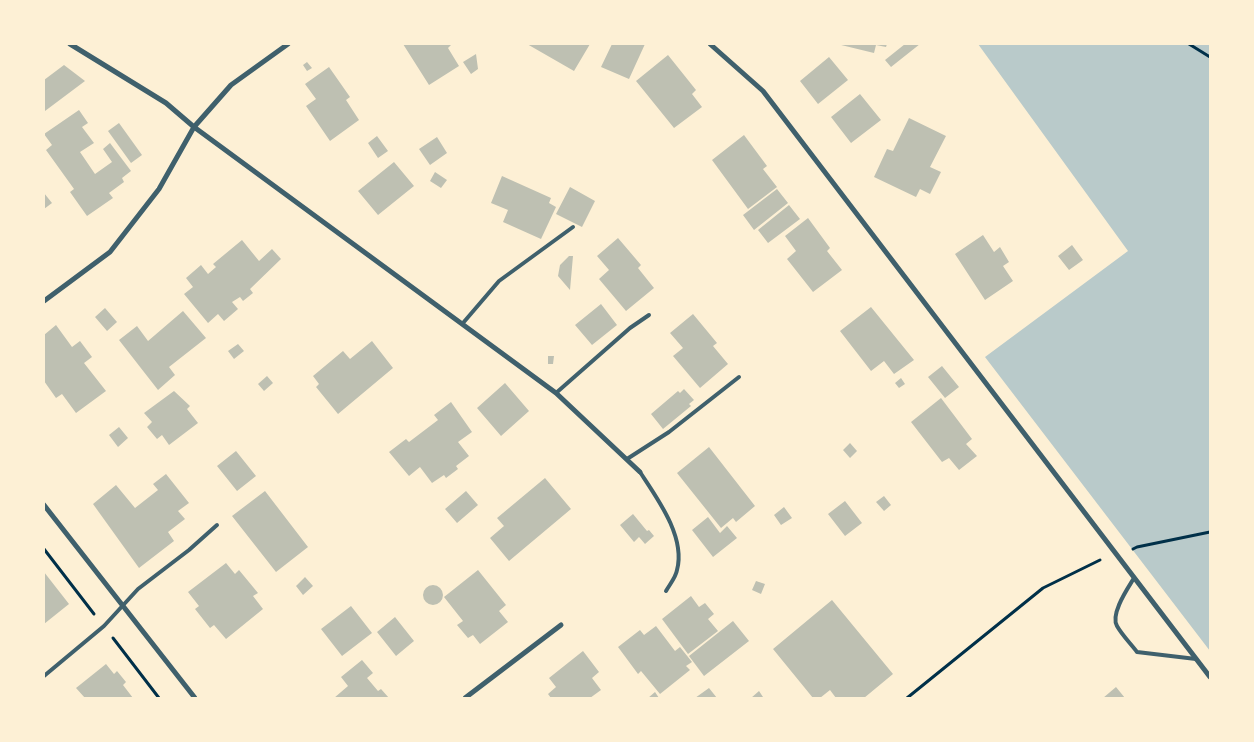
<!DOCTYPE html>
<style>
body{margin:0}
#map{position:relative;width:1254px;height:742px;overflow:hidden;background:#fdf0d5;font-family:Jost,sans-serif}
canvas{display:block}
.frame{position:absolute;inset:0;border:45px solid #fdf0d5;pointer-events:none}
</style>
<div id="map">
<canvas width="1254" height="742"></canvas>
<div class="frame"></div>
</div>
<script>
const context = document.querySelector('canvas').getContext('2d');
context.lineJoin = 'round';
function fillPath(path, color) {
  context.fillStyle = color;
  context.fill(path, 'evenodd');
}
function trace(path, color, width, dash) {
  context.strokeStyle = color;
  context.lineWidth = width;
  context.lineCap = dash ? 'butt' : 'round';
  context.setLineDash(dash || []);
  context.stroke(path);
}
fillPath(new Path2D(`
 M978,44h232v607l-225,-294 143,-106z`), '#b9caca');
fillPath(new Path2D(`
 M403,44h49l-4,4 11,18 -30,19z
 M527,44h63l-16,27z
 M612,44h33l-16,35 -28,-12z
 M837,44h50l-1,3 -10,-2 -2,8z
 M905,44h15l-29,23 -6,-7z
 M476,54l2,15 -7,5 -8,-12z
 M668,55l28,35 -4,4 10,13 -28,21 -38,-47z
 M829,57l19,23 -30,24 -18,-23z
 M307,62l5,6 -5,3 -4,-6z
 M64,65l21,16 -40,30 -1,-31z
 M329,67l21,30 -4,3 13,20 -29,21 -24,-35 10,-7 -11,-15z
 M860,94l21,26 -30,23 -20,-26z
 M79,110l9,13 -6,4 12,16 -14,9 15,22 17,-12 -9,-13 7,-6 21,28 -9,7 2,4 -15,11 4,5 -26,18 -17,-24 4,-3 -28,-39 6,-5 -8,-11z
 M909,118l37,18 -16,31 11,5 -11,22 -10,-5 -4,8 -42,-20 13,-28 6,2z
 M119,123l23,32 -11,8 -23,-32z
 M744,135l23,31 -4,3 14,18 -29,22 -36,-49z
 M377,136l11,15 -10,7 -10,-15z
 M437,137l10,16 -17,12 -11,-16z
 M394,162l20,24 -36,29 -20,-24z
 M435,172l12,8 -6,8 -11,-7z
 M502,176l49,22 -2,5 7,4 -15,32 -38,-17 5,-12 -17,-7z
 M570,187l25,14 -13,26 -26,-13z
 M777,189l11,14 -34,27 -11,-15z
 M44,193l8,10 -8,6z
 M789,205l11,14 -32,24 -10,-13z
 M808,218l22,30 -3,3 15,19 -29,22 -26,-33 9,-8 -11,-15z
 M983,235l11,17 6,-5 9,15 -6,4 10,15 -28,19 -30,-46z
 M618,238l23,27 -3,3 16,20 -28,23 -27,-32 10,-9 -12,-14z
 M242,240l17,21 13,-12 9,10 -31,30 3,4 -10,8 -3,-4 -8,5 6,7 -14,12 -6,-7 -10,9 -24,-29 9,-7 -7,-9 15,-13 7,9 8,-7 -3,-3z
 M1072,245l11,15 -14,10 -11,-14z
 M569,256h4l-3,34 -12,-14 2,-11z
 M601,304l16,21 -25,20 -17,-20z
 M871,307l43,53 -20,14 -10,-13 -13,10 -31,-40z
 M105,308l12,14 -10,9 -12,-14z
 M183,311l23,27 -37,29 6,8 -17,15 -39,-50 18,-14 11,15z
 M693,314l24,29 -4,3 15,18 -28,24 -27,-32 10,-8 -13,-15z
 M56,325l16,22 8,-6 12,16 -8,6 22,28 -30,22 -14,-19 -6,4 -12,-17v-46z
 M372,341l21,27 -55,46 -22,-27 3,-3 -6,-8 30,-25 7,8z
 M238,344l6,7 -10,8 -6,-8z
 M548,356h6l-1,8h-5z
 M942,366l17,21 -14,11 -17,-21z
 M267,376l6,7 -9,8 -6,-7z
 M901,378l4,6 -6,4 -4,-5z
 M505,383l24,28 -28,25 -24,-28z
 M684,389l10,11 -5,4 2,2 -28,23 -12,-15 27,-23 2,2z
 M174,391l16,15 -3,3 11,14 -29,22 -7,-10 -5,4 -10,-12 5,-5 -8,-9z
 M941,398l31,41 -6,5 11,12 -18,14 -10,-12 -7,4 -31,-40z
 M451,402l21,30 -14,10 11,14 -13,10 2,3 -12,9 -2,-3 -12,8 -12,-16 -11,9 -20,-24 17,-13 3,3 29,-22 -4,-5z
 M119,427l9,11 -10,9 -9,-12z
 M850,443l7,8 -7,7 -7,-8z
 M709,447l46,59 -19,16 -3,-4 -12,10 -44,-55z
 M236,451l20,25 -19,15 -20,-25z
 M166,474l23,29 -11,8 7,8 -17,13 6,9 -35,27 -46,-64 23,-19 19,23 23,-18 -5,-6z
 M545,478l26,31 -62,52 -19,-23 14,-12 -7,-8z
 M265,491l43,56 -32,25 -44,-56z
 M466,491l12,14 -21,18 -12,-14z
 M884,496l7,9 -7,6 -8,-9z
 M845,501l17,22 -17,13 -17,-22z
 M784,507l8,11 -11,7 -7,-10z
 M633,514l14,17 2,-1 5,6 -9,8 -6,-7 -5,5 -14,-17z
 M708,517l12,16 7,-7 10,12 -24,19 -21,-27z
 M226,563l9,11 4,-4 19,23 -5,3 10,13 -37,30 -12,-14 -4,3 -15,-19 4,-3 -11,-14z
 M478,570l28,35 -7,6 9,11 -28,22 -7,-9 -5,3 -11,-13 6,-4 -19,-24z
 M44,572l25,32 -25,20z
 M305,577l8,9 -10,9 -7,-9z
 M756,581l9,3 -4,10 -9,-4z
 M423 595a10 10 0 1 1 20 0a10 10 0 1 1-20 0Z
 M691,596l8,11 6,-4 9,11 -6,5 10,12 -30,23 -26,-35z
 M832,600l61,74 -29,24h-28l-6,-8 -10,8h-7l-40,-49z
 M351,606l21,27 -30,23 -21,-27z
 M395,617l19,24 -18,15 -19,-24z
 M733,621l16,20 -45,35 -15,-20z
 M656,626l19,25 5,-4 12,15 -6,4 4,4 -30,24 -19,-23 -3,3 -20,-27 22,-17 4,5z
 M583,651l16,21 -7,6 9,12 -11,8h-39l-3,-4 8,-7 -7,-9z
 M362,660l11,13 -6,5 11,13 3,-2 8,9h-55l14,-12 -7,-9z
 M106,664l8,10 3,-3 9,11 -3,3 10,13h-48l-9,-10z
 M1116,687l9,11h-22z
 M709,688l8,10h-22z
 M759,691l4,6 -12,1z
 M655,692l4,6h-11z`), '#bec0b2');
trace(new Path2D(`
 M1189,44l21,13
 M44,549l50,65
 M1133,549l4,-2 73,-15
 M113,638l46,60
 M907,698l136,-110 57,-28`), '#003049', 3);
trace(new Path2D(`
 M463,323l36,-42 74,-54
 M556,393l74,-65 19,-13
 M627,459l42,-27 70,-55
 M640,472c17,26 46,65 37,98 -1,7 -7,14 -11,21
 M1134,578c-6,10 -24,36 -17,48 5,9 14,18 20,26l59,7
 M44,676l60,-50 34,-37 51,-39 28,-25`), '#3f606c', 4);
trace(new Path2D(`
 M70,44l96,59 28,24 362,266 84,79
 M710,44l53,47 447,586
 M44,301l66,-49 49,-63 35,-62 37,-42 57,-41
 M44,505l151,193
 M465,698l96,-73`), '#3f606c', 5);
</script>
